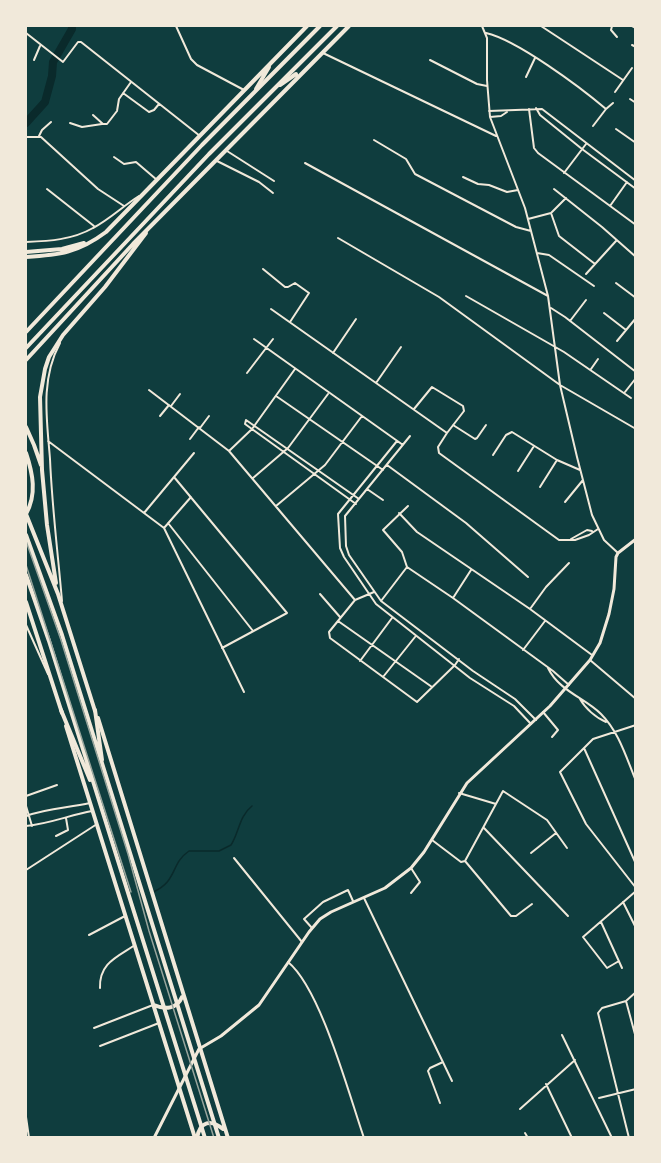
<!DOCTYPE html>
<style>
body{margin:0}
#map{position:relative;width:661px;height:1163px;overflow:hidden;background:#0f3d3e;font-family:"Crimson Pro",serif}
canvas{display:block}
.frame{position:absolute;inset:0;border:27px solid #f1e9da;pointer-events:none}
</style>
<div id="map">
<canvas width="661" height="1163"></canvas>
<div class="frame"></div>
</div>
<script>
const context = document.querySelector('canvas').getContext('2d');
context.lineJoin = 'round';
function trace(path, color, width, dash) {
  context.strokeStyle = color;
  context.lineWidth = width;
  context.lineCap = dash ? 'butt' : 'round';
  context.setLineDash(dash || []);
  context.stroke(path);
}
trace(new Path2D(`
 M153,892c25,-11 17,-28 36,-41h30l12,-6c8,-12 8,-29 21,-39`), '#0a2a2b', 1.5);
trace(new Path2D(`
 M26,123l19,-21 7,-26 1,-14 19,-33v-3`), '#0a2a2b', 8);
trace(new Path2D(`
 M176,26l15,33 6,6 47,25
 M482,26l5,12v42l3,37 35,91 23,88 12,89 17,72 15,58 12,25 14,13
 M541,26l82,54
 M612,26l-1,4 6,7
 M632,26l4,2
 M26,33l37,29 15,-20h3l119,94
 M486,33c31,7 94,54 120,76l7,-6
 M632,45l4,2
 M323,53l173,83
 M34,60l6,-14
 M430,60l47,24 10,2
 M526,77l9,-19
 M615,92l17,-24
 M123,93l26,19 5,-2 5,-6
 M630,99l6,4
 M536,108l4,7 42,34 54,40
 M529,109l5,39 4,5 98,72
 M489,111l53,-2 94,72
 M93,115l10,9h4l10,-13 2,-12 12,-17
 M490,117l11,-1 6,-4
 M70,123l12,4 20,-3
 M593,126l13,-17
 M616,129l20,14
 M39,136l3,-6 9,-8
 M26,137h15l57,52 26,17
 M374,140l32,19 9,15 101,53 15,4
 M227,151l47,30
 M114,157l10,7 12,-2 21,18
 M217,161l42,21 14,11
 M305,163l243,133
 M564,173l22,-29
 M463,177l15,7 11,1 18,7 11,-2
 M47,189l47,37
 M554,189l48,38 34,30
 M610,206l17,-24
 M551,213l8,23 36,28
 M528,219l23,-6 15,-15
 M338,238l101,59 121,88 76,44
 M26,242c23,-1 46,-2 67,-14 17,-9 30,-22 46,-32
 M537,253l12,2 45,31
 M263,269l22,18h3l7,-4 14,10 -19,29
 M586,274l30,-33
 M616,283l20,15
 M466,296l98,56 67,46
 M551,308l14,9 71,55
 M271,309l176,124 -9,14 1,6 120,87h16l14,-5 9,-6
 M604,313l22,17
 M570,321l16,-21
 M254,339l149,106
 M617,341l19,-23
 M60,343c-20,37 -13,77 -10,116 2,48 8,95 12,142
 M333,353l23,-34
 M591,369l7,-10
 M247,373l26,-34
 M376,383l25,-36
 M149,390l80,61 126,149
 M625,392l11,-14
 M276,396l107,74
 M171,406l9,-12
 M414,409l18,-22 31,19 1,5 -17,22
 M160,416l9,-11
 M246,420l-1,4 111,80
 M246,420l113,79
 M453,425l22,14 2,-1 9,-13
 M200,428l9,-12
 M410,436l-65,80 1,30 3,9 32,46 92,70 42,28 21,21
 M190,439l9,-12
 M48,441l116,87 80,164
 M397,441l-59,73 2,34 4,9 32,47 94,74 44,28 17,18
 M229,451l23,-22 43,-60
 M493,455l13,-20 6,-3 45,28 23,10
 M387,465l79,58 62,54
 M518,471l16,-25
 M174,477l113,136 -65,35
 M253,478l35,-30 40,-54
 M540,487l17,-27
 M367,489l16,11
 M565,502l18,-22
 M276,506l49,-41 37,-49
 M408,506l-25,24 19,22 5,15 46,31 100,73 16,14
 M144,513l50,-60
 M399,513l18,19 113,77 62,46
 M168,523l85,108
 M164,528l27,-31
 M571,539l16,-9 5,1
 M374,592l-19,8 -26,32 1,6 87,64 38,-37 4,-6
 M320,594l20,23
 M453,598l18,-28
 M381,601l26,-34
 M530,609l16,-22 23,-24
 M338,621l94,66
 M26,625l22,49
 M523,650l22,-29
 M590,660l46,39
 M360,661l32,-43
 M548,668c11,23 37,30 53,46 18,18 25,43 35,67
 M383,677l32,-40
 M580,699c5,9 16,19 26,23
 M543,712l15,18 -6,7
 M636,725l-43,14 -33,33 26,52 50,64
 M584,748l52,116
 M459,793l37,11
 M26,796l31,-11
 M26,806l6,20
 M26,816c22,-8 42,-8 64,-13
 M26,826c23,-2 44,-11 66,-15
 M484,828l84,88
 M56,836l12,-6 -2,-12
 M432,840l29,22 4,-1 46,55h5l16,-12
 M531,853l25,-20
 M234,858l68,84
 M465,861l38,-70 44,29 20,28
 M411,868l9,14 -9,11
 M26,870l71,-46
 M364,898l88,183
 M623,902l13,26
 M601,922l21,46
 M312,928l-8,-9 19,-17 25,-12 5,11
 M89,935l36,-19
 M619,961l-12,7 -24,-31 53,-46
 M288,962c33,27 61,133 76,176
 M100,988c-1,-25 17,-31 35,-43
 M626,1001l10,37
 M94,1028l59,-23
 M562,1035l50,103
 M100,1046l59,-23
 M546,1084l26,54
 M599,1098l37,-9
 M440,1103l-12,-32 2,-3 13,-6
 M520,1109l55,-49
 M26,1117l3,21
 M525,1133l3,5
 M629,1138l-31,-125 4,-5 24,-7 10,-9`), '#f1e9da', 2);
trace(new Path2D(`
 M154,1138l45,-89 22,-13 38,-31 50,-73 11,-13 11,-7 54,-24 26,-20 13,-16 43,-69 83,-77 40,-46 10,-17 9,-29 5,-25 2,-32 2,-4 18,-14`), '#f1e9da', 3);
trace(new Path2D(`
 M280,85l16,-11
 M256,89l13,-22
 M26,252l36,-3 22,-6
 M26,257c33,-2 52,-4 80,-25l201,-206
 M26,360l107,-116 216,-218
 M26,427l8,18 7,20
 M26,453c7,21 11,41 0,61l32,80 37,117
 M56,583l-9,-58 -5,-55 -2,-73 5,-28 4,-12 14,-22 42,-48 41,-54
 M26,602l36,111
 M98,718l130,420
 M66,726l129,412
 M154,1005c11,5 23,4 28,-8
 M197,1138c3,-17 14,-19 26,-9`), '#f1e9da', 4);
trace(new Path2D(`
 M26,332l176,-187 118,-119
 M26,348l183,-194 128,-128
 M26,535l36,100 157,503
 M26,575l23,66 156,497
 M61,710l29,70
 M95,710l7,50`), '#f1e9da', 4);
trace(new Path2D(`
 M26,541l35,99 67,214 21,77 65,207
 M26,565l105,327`), '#97a49c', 1.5);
</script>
